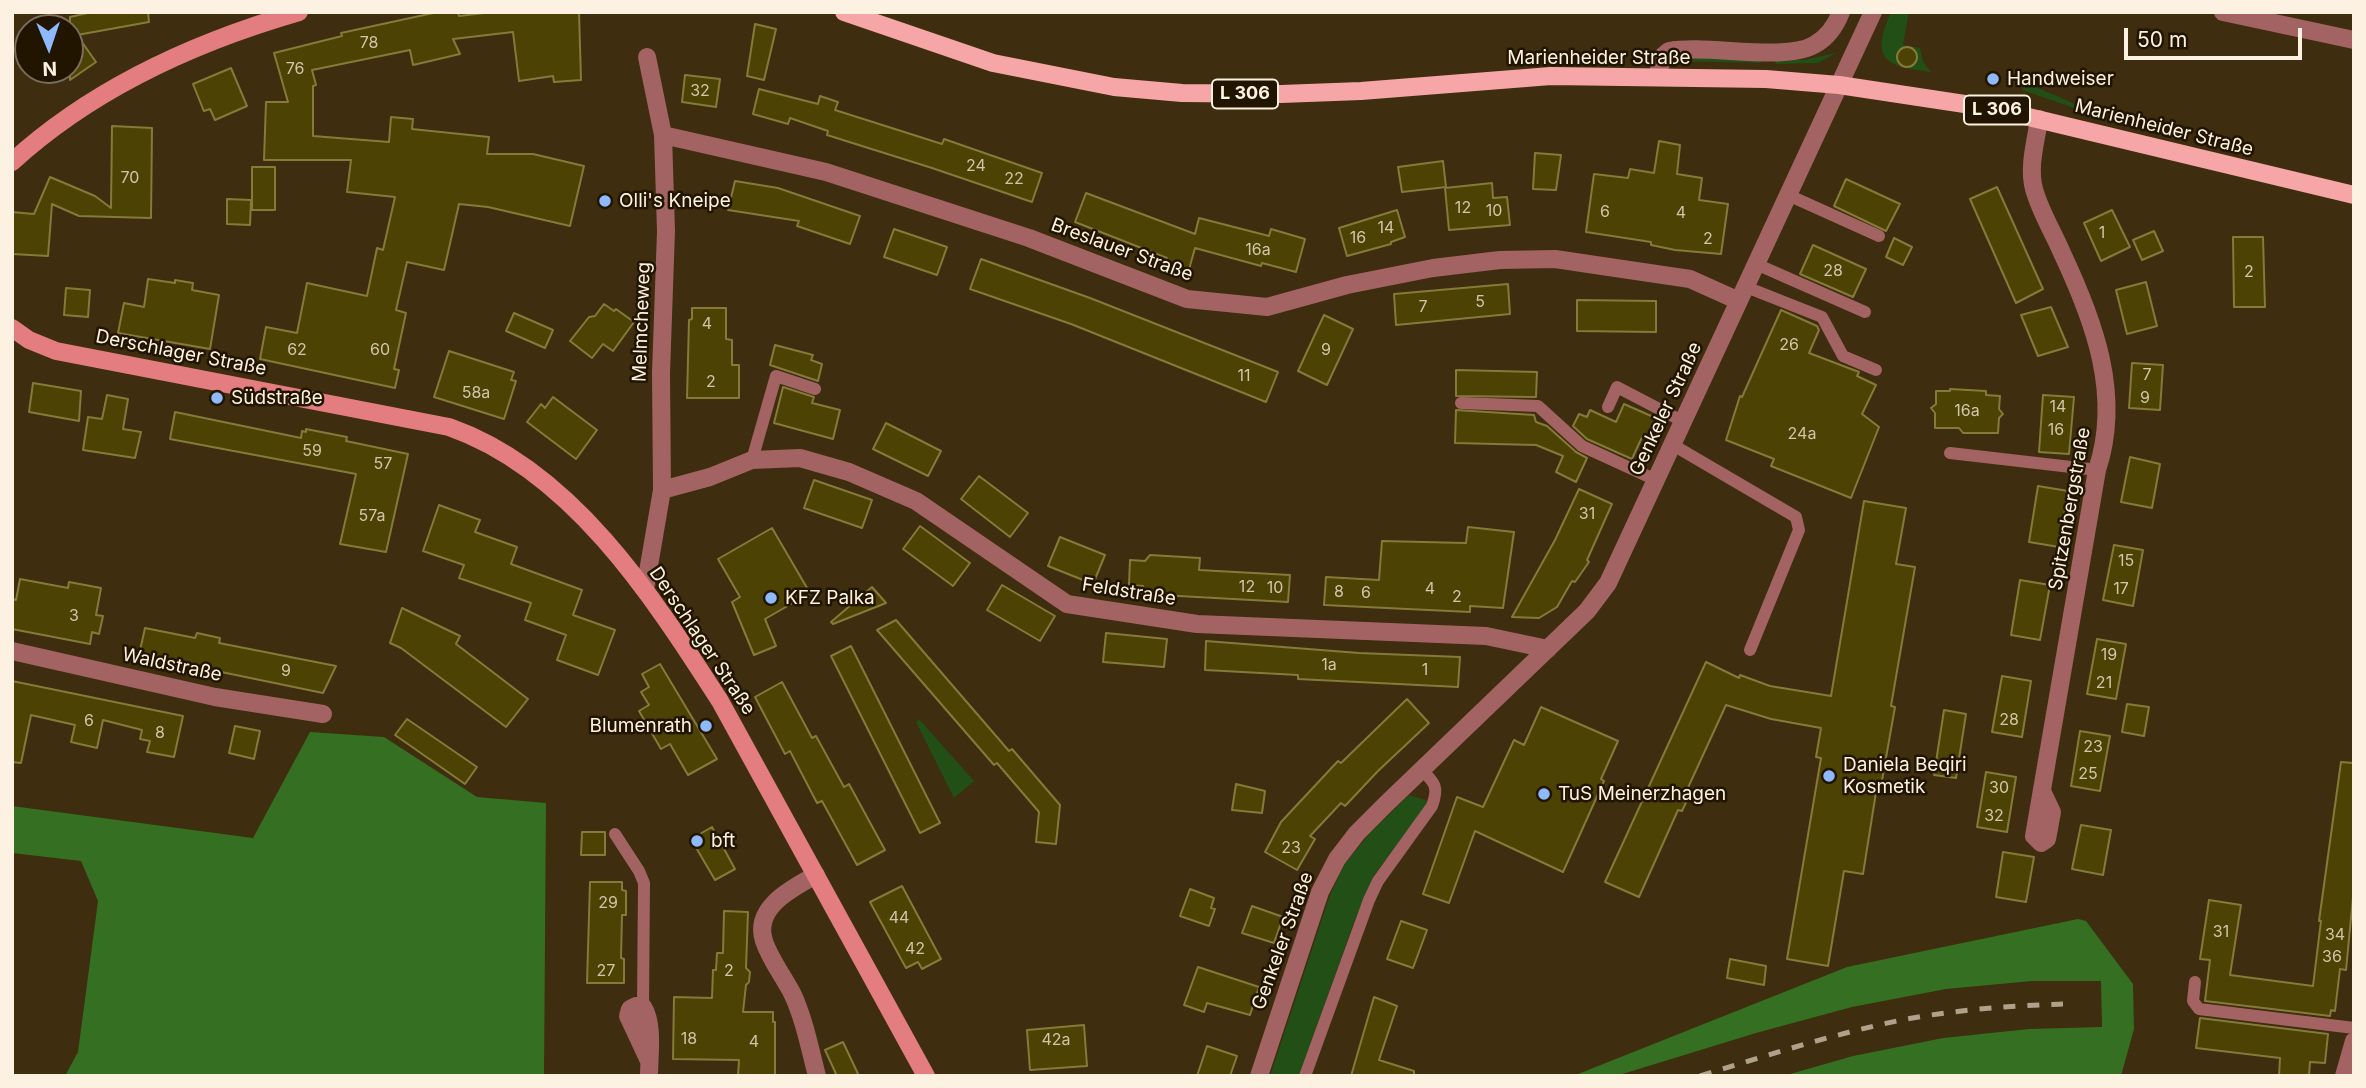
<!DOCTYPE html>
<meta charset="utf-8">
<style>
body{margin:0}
#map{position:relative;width:2366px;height:1088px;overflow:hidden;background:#3e2d0e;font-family:Inter,sans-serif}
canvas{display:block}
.frame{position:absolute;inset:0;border:14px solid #fdf2e1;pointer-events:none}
.north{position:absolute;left:14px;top:14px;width:70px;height:70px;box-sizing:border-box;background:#221500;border:2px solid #7a6d5a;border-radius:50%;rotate:178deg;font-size:19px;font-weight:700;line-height:28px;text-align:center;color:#fdf2e1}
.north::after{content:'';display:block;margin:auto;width:24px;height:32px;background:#8eb9fc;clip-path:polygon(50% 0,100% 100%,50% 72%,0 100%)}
.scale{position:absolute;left:2124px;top:28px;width:178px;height:32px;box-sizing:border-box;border:4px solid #fdf2e1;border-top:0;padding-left:9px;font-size:21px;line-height:24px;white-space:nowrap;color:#fdf2e1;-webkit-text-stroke:5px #221500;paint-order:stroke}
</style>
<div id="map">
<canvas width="2366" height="1088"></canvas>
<div class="frame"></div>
<div class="north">N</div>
<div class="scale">50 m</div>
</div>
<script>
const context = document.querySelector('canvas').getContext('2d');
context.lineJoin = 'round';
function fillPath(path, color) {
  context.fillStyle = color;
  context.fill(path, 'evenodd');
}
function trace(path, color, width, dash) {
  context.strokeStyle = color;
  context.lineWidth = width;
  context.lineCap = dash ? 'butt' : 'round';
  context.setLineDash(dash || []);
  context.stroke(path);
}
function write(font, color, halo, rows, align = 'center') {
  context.font = font + ' Inter,sans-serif';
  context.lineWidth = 5;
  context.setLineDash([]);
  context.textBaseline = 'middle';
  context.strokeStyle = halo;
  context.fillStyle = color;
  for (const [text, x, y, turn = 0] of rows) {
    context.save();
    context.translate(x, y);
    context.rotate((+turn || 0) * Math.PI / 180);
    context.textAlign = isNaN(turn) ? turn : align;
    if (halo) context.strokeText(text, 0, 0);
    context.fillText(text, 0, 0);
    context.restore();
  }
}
fillPath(new Path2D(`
 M1891,12h18l-6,33 17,3 3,14 8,10c-46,-6 -61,-12 -40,-60z
 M1836,53l-18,10 -43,1 1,-4h27z
 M1679,57l82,1v5l-89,-2z
 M2025,85h6l51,22 1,4 -61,-21z
 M919,719l55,62 -20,17 -38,-76z
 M1409,795l17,5 2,4 -54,71 -19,44 -56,157h-29l60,-181 14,-30 25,-31z`), '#224f15');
fillPath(new Path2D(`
 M310,732l74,5 93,60 69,6 -2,273h-479l13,-24 20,-151 -17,-40 -69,-8v-47l241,32z
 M2078,919l8,2 47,63 1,45 -13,47h-338l70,-20 90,-18 86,-9 73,-2 -1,-46h-69l-86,8 -94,18 -96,26 -140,43h-43l274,-109z`), '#346f22');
const building = new Path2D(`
 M92,12h56l1,10 -72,13 19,27 -26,18v-63z
 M438,12h20l1,4 34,-4h86l2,68 -27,2 -1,-6 -34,5 -6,-49 -60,7 7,15 -47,11 -3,-15 -98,20 4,15 -3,1v50l76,6 2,-25 22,2 -1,10 77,8 -2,17h46l51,12 -14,60 -82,-19 -29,-3 -15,66 -37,-8 -11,48 10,3 -12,56 5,1 -4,18 -135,-29 6,-32 31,6 10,-50 60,13 10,-48 6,2 12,-53 -48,-5 4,-32h-87l2,-58h22l-14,-49 68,-17 -1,-3z
 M755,24l21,5 -12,51 -17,-4z
 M1897 57a10 10 0 1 1 20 0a10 10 0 1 1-20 0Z
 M231,68l16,38 -32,14 -5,-11 -6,2 -1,-2 -10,-25z
 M685,75l35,4 -4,28 -34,-5z
 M759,89l59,15 2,-8 18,6 -3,8 107,34 2,-5 98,34 -10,29 -100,-34 -105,-33 1,-4 -38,-13 -2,6 -35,-10z
 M112,126l40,2 -1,90 -72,-2 -27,-12 -4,52 -36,-2v-42l22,2 16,-37 45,19 16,12z
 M1659,141l21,4 -3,29 25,4 -3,22 29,4 -7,50 -46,-4 -24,-5v-3l-65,-10 8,-58 34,4 2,-9 24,4z
 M1535,153l26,2 -5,35 -23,-1z
 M1443,161l3,26 -44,5 -4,-25z
 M252,167h23v43h-23z
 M1846,179l54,25 -14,27 -52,-25z
 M735,181l43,7 82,28 -10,28 -53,-18 2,-5 -71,-11z
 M1492,183l1,15 14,-1 3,28 -61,5 -4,-42z
 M1997,187l46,102 -27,14 -46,-104z
 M1086,193l109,41 4,-16 70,18 2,-7 34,10 -9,33 -34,-9 -1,3 -66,-18 -7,25 -24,-7 3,-8 -92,-36z
 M227,199l24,1 -1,25 -23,-1z
 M1397,210l8,27 -14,5v2l-44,12 -8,-28z
 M2112,210l18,37 -29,14 -17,-38z
 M894,229l53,18 -10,28 -53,-18z
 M2154,231l9,20 -21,9 -9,-20z
 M2233,237h30l2,70h-31z
 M1894,238l18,9 -9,18 -17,-8z
 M1813,245l53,24 -13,28 -53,-23z
 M981,259l109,39 188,74 -12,30 -195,-78 -101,-35z
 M148,279l27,4v-3l18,3 -1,7 27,5 -9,54 -92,-16 6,-30 20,4z
 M2146,282l11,44 -30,8 -11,-44z
 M1508,284l2,30 -114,11 -2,-31z
 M66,288l24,2 -2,27 -24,-2z
 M1577,300l79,1v31l-79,-1z
 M604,304l10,7 2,-2 18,13 -21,29 -10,-7 -11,14 -22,-17 19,-24 6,-1z
 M2051,307l17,40 -30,9 -17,-41z
 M692,308h34v31l6,1v25h7v33h-52l2,-78 3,-1z
 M1781,310l36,16 2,4 -10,23 50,19 -2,4 19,9 -14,29 17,13 -28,71 -80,-32 3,-7 -48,-19 14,-44 2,1z
 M514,313l39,17 -8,18 -39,-17z
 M1324,315l29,14 -26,56 -29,-14z
 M775,345l38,10 -2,5 11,4 -4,17 -48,-16z
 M449,351l65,21 -3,8 5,1 -12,38 -70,-22z
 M2132,363l31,2 -3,45 -31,-2z
 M1456,370l81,2 -1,25 -80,-1z
 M33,383l48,8 -2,30 -50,-9z
 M783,387l31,10 -2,6 28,7 -7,29 -59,-16z
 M1950,389l36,2v4l14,1 -1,13 4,5 -4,4 -1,15h-35l-4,-5h-24v-15l-4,-5 5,-4v-13h14z
 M107,395l21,4 -5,30 18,3 -6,26 -52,-8 5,-33 14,2z
 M2043,395l31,2 -5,57 -30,-2z
 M553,397l44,33 -21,29 -49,-37 14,-18 4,4z
 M1624,404l34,15 -9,19 -6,-3 -11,24 -45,-20 -14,-13 6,-12 8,3 3,-7 26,12z
 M1456,410l78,5 2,7 11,4 29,26 11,6 -11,24 -20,-10 7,-16 -27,-11 -81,-2z
 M175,412l126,26 1,-7 4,1v-3l41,8 -1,4 62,13 -22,98 -46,-8 16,-70 -186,-35z
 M886,423l55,28 -13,25 -55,-27z
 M2130,457l30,7 -8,44 -31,-6z
 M979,476l49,37 -18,24 -49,-38z
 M814,480l58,20 -10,28 -58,-20z
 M2038,486l30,5 -9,56 -30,-5z
 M1579,489l33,15 -25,56 2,2 -14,20 -3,-1 -15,26 -18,11 -27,-1 43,-77z
 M1864,501l42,7 -10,56 19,3 -24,139 4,1 -14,79h-4l-14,88 -19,-3 -16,95 -41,-7 34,-201 -5,-1 5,-29 -50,-9 -45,-14 -40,87 4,2 -8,17 -4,-1 -39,87 -34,-15 101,-220 33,16 1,-3 30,11 61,10z
 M439,505l41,15 -5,12 42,15 -6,17 71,26 -9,25 42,15 -17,45 -41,-15 9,-25 -41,-15 6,-17 -72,-25 5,-13 -41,-14z
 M920,526l50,37 -17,23 -50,-37z
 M1468,527l46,5 -11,76 -33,-2v6l-146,-7 2,-28 53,3 3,-39 84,2z
 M772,528l38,65 -45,26 11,27 -22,9 -22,-53 8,-5 -22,-38z
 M1060,537l45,18 -12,29 -45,-18z
 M2114,545l29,5 -10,56 -30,-6z
 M1150,555l50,3 -1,12 91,5 -2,27 -146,-8 1,-8 -14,-1 1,-25 15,1z
 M20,579l48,9 1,-6 32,6 -5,27 7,1 -4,18 -7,-2 -2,12 -78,-15v-30l4,1z
 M2020,580l30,5 -10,55 -29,-5z
 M1002,585l53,31 -15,25 -53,-31z
 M872,587l14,16 -53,21 -2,-2z
 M402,608l58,28 -4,8 72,55 -22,28 -105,-79 -11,-5z
 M896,620l113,131 3,-2 48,56 -4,39 -20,-2 3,-30 -42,-49 -3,2 -117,-135z
 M145,628l50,10 2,-5 23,5 -1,5 117,23 -13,27 -184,-38z
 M1106,633l61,6 -3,28 -61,-5z
 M2097,639l29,5 -10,55 -29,-5z
 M1206,641l153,12 101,4 -2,30 -160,-8v-4l-93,-5z
 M851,646l89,177 -20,10 -89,-177z
 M660,664l57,95 -29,16 -18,-31 -9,5 -22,-38 10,-6 -8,-13 8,-5 -7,-13z
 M2002,676l29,5 -9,56 -30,-5z
 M12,681l171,35 -9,41 -27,-5 3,-11 -10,-2 2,-9 -39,-10 -6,28 -26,-6 4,-17 -44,-10 -10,48 -9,-1z
 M782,682l30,56 4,-2 28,51 5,-3 36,66 -28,15 -35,-64 -5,2 -27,-52 -5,3 -30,-57z
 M1407,699l22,24 -51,48 -33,35 -4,-3 -31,33 5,3 -18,31 -32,-18 16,-30 57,-61 3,2z
 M2127,704l22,3 -5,29 -22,-4z
 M1541,707l77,34 -17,38 3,2 -41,91 -88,-41 -26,72 -26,-9 34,-97 26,10 31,-67 10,5z
 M1944,710l22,4 -10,64 -22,-3z
 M407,719l70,48 -12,17 -70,-49z
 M235,726l25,5 -6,28 -25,-6z
 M2080,731l30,5 -10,55 -29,-5z
 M2341,762l13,1v124l-8,83 -6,-1 -5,42 -4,-1 -1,6 -125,-15 5,-41 -10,-1 9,-59 32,5 -11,70 83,11 8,-65h-2z
 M1986,772l30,5 -9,55 -30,-5z
 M1236,784l29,7 -3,22 -30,-3z
 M2081,825l30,5 -8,45 -31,-6z
 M712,827l23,42 -20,11 -24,-41z
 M582,832h23v23h-24z
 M2003,852l31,5 -8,45 -30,-5z
 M590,882h32v8l4,1v24h-4l-1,43 3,1v24h-37z
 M902,886l39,73 -19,10 -4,-7 -12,6 -36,-66z
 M1190,889l24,9 -3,10 4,1 -6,17 -29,-10z
 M1252,906l31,11 -9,26 -32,-10z
 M724,911l24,1 -2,56 4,4 -1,10 -3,3 -3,27h30v10h2v54h-37l1,-16 -66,-1 1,-62 38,1 1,-28h3l1,-17h6z
 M1401,921l26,9 -14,38 -26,-9z
 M1730,959l36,7 -2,19 -37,-7z
 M1198,967l61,20 -9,28 -43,-12 -3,9 -20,-7z
 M1374,997l23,9 -18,54 35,11v5h-63z
 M2200,1018l128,16 -3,29 -15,-1 -1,14h-30l1,-18 -84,-10z
 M1084,1025l3,41 -57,4 -3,-40z
 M843,1042l16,34h-22l-12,-26z
 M1207,1046l30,10 -7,20h-33z`);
fillPath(building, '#4b4204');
trace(building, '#857a3a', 2);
trace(new Path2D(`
 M1788,195l91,41
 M1756,264l109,48
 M1746,287l76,30 21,39 33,14
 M1461,403l77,3 44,40 74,34
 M1608,407l9,-20 67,35
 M1673,445l123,72 3,13 -49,120
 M1950,453l147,17
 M752,460l24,-84 39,13
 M615,834l24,37 5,12 -1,124
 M2195,982l-2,19 6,8 155,19
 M1305,1076l64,-176 9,-19 54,-75c7,-19 3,-23 -10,-36`), '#a36363', 12);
trace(new Path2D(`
 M2223,12l131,28
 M1657,77l6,-21 6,-5c38,-7 115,11 145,-6 13,-7 22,-20 27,-33
 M2039,119c-3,23 -11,47 -5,70 6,22 19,43 28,64 32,68 60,142 35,217l-63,366 7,7 6,-4 5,-27 -10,-21
 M663,135l163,37 203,66 158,61 80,8 80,-22 86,-17 67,-8 55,-1 135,20 49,22
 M662,490l48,-13 42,-17 48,-2 49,14 67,29 151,103 130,20 289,12 62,13
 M645,589l17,-99 -1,-117 5,-142 -3,-96 -16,-78
 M12,651l203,46 108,17
 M816,875c-23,13 -63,32 -52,66 6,18 19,35 28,52 12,25 18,56 25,83
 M649,1076c0,-20 5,-52 -6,-69l-7,-1 -6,3 -2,7 21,45
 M1259,1076l61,-184 17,-33 20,-26 29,-29 201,-193 21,-28 265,-571
 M2344,1076l10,-35`), '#a36363', 18);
trace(new Path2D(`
 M12,162c81,-74 183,-120 287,-150
 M12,328l17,12 27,11 393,76c123,43 204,170 271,274l206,375`), '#e37d80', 18);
trace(new Path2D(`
 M844,12l149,51 121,24 68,6 99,1 80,-3 190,-15 215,3 73,6 152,23 363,87`), '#f6a6a6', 18);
trace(new Path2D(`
 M1700,1076c65,-20 130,-41 197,-55 54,-11 110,-15 166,-17`), '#afa18b', 5, [12, 12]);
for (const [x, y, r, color] of [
 [1993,79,7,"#8eb9fc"],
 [605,201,7,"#8eb9fc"],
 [217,398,7,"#8eb9fc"],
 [771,598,7,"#8eb9fc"],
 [706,726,7,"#8eb9fc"],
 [1829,776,7,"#8eb9fc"],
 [1544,794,7,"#8eb9fc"],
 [697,841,7,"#8eb9fc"]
]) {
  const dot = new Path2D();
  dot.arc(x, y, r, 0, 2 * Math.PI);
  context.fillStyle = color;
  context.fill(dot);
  trace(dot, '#221500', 2.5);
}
write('16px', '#d0c6aa', null, [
 ["78",369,43],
 ["76",295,69],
 ["32",700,91],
 ["24",976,166],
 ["70",130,178],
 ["22",1014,179],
 ["12",1463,208],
 ["10",1494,211],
 ["6",1605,212],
 ["4",1681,213],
 ["14",1386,228],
 ["1",2102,233],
 ["16",1358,238],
 ["2",1708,239],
 ["16a",1258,250],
 ["28",1833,271],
 ["2",2249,272],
 ["5",1480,302],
 ["7",1423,307],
 ["4",707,324],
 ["26",1789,345],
 ["62",297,350],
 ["60",380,350],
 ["9",1326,350],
 ["7",2147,375],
 ["11",1244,376],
 ["2",711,382],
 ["58a",476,393],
 ["9",2145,398],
 ["14",2058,407],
 ["16a",1967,411],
 ["16",2056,430],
 ["24a",1802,434],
 ["59",312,451],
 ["57",383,464],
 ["31",1587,514],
 ["57a",372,516],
 ["15",2126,561],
 ["12",1247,587],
 ["10",1275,588],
 ["4",1430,589],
 ["17",2121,589],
 ["8",1339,592],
 ["6",1366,593],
 ["2",1457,597],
 ["3",74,616],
 ["19",2109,655],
 ["1a",1329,665],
 ["1",1425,670],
 ["9",286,671],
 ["21",2104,683],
 ["28",2009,720],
 ["6",89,721],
 ["8",160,733],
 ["23",2093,747],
 ["25",2088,774],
 ["30",1999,788],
 ["32",1994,816],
 ["23",1291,848],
 ["29",608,903],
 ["44",899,918],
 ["31",2221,932],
 ["34",2335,935],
 ["42",915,949],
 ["36",2332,957],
 ["27",606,971],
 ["2",729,971],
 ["18",689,1039],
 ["42a",1056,1040],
 ["4",754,1042]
]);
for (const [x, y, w] of [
 [1245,94,66],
 [1997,110,66]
]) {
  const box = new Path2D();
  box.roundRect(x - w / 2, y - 14.5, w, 29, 5);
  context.fillStyle = '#221500';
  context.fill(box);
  trace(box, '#fdf2e1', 2);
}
write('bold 18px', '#fdf2e1', null, [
 ["L 306",1245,94],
 ["L 306",1997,110]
]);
write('19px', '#fdf2e1', '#221500', [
 ["Marienheider Straße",1599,58],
 ["Marienheider Straße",2164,128,14],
 ["Breslauer Straße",1122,250,20],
 ["Melmcheweg",642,322,-88],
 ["Derschlager Straße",181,353,11],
 ["Genkeler Straße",1666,409,-65],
 ["Spitzenbergstraße",2070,509,-80],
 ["Feldstraße",1129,592,9],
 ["Derschlager Straße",702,641,56],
 ["Waldstraße",172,665,12],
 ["Genkeler Straße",1283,941,-70]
]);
write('19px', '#fdf2e1', '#221500', [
 ["Handweiser",2007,79],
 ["Olli's Kneipe",619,201],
 ["Südstraße",231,398],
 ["KFZ Palka",785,598],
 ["Blumenrath",692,726,"right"],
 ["Daniela Beqiri",1843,765],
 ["Kosmetik",1843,787],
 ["TuS Meinerzhagen",1558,794],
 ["bft",711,841]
], 'left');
</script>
